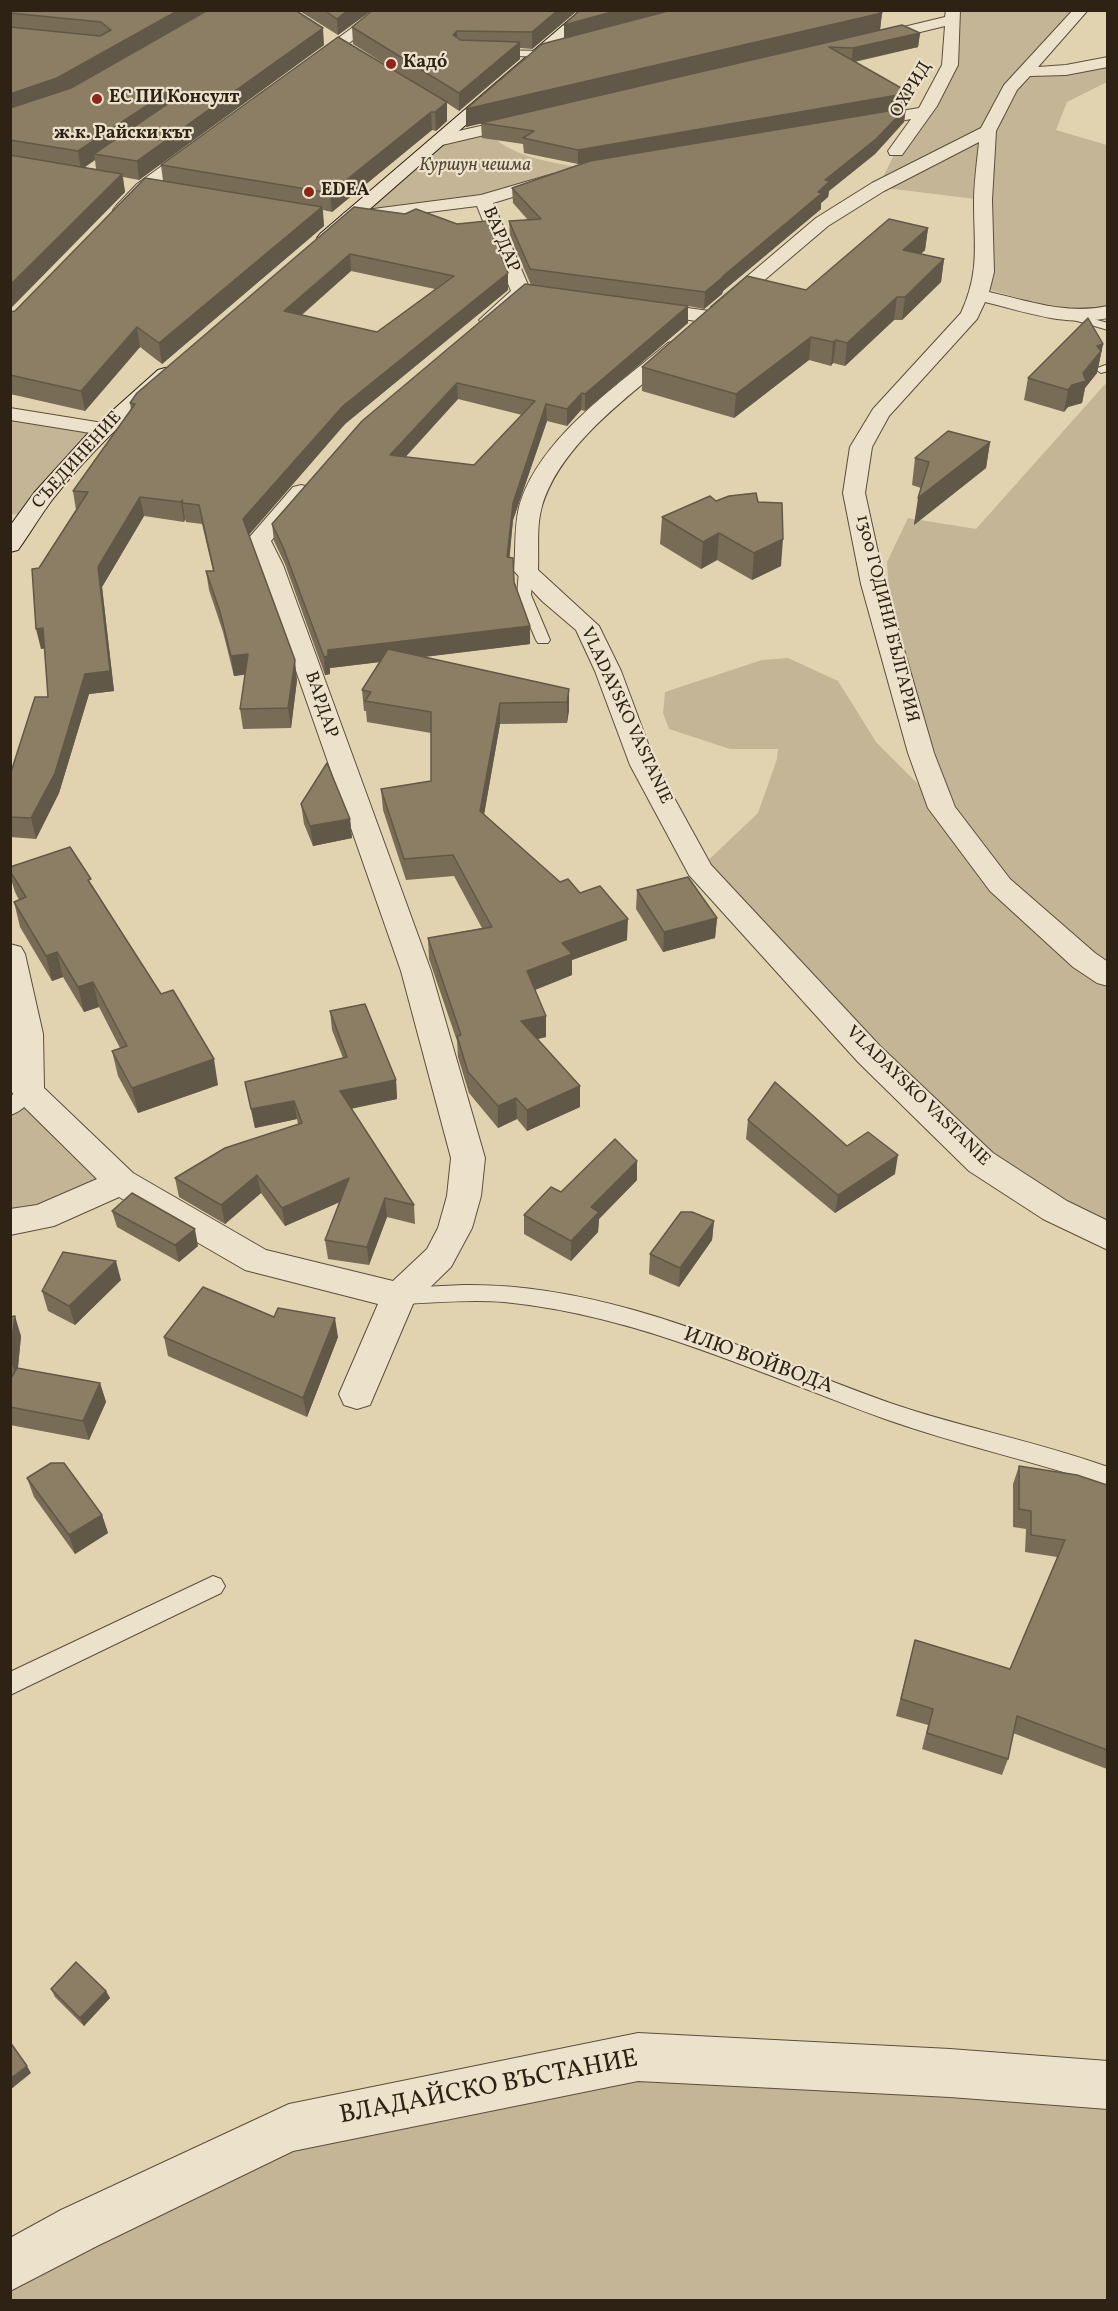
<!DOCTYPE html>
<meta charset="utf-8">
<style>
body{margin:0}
#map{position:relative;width:1118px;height:2311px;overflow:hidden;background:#e2d3b0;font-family:Vollkorn,serif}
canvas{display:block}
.frame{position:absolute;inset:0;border:12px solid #2e2214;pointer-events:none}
</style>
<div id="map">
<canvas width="1118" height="2311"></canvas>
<div class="frame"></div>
</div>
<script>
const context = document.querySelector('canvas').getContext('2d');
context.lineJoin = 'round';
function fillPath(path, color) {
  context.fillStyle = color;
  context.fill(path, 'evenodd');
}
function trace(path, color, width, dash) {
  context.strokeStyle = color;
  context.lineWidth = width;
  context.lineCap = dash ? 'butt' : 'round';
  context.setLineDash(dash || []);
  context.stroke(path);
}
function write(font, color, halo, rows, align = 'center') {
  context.font = font + ' Vollkorn,serif';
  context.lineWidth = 4.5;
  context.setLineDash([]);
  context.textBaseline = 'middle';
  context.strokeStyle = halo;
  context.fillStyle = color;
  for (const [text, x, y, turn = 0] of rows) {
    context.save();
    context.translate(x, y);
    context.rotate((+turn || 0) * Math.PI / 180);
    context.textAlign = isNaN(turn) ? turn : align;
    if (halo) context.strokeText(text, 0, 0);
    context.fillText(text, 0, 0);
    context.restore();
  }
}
fillPath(new Path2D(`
 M953,11h128l-56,60 82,-9v20l-40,20 -11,28 51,15v162l-19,6 -29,-3 -68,-20 -6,-18 -2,-72 -105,-13 18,-36 54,-86z
 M485,130c29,29 63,31 102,39l-64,21 -173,27 92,-77z
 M1107,382v855l-126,-75 -282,-293 59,-56 19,-54 1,-10h-48l-61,-20 -6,-16 2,-21 97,-32 26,-2 50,23 38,61 65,65 -20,-54 -32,-160 -2,-31 21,-44 68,11z
 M10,419l81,13 -65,83 -15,-1z
 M28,1092l93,90 -110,40 -1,-114z
 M638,2057l469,28v215h-1096l-1,-34 279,-138z`), '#c3b595');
const lane = new Path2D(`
 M494,50l48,1 5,3 -5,3 -51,-2v-4z
 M1064,311l44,12v7l-48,-14v-4z
 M1108,364v7l-7,2 -6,-4z
 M526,567l7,4 -2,24 19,45 -2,3h-10l-2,-3 -19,-45 2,-24z
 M28,1085l7,2 2,5c-5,9 -16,20 -27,23v-18l11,-10z
 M464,1285c153,-2 294,72 435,121 69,23 140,36 209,61v19c-74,-25 -150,-41 -223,-67 -125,-45 -247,-104 -381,-117 -35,-3 -70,1 -105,2l-7,-2 -3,-6 3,-6 7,-2z
 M213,1576l8,3 4,7 -4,7 -211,102v-23z`);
const street = new Path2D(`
 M376,10h17l-81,61h-10l-3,-3 3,-3z
 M946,10h14l-2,55 -21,41 -35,49h-12l-2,-4 23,-32 -50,9 -8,-5 8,-5 58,-10 23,-43 3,-39 -78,19 -8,-5 3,-3 83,-20z
 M1073,10h15l-50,57 28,-2 42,-8v10l-42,8 -36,1 -13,14 -21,41 -4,69 2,72 -5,20c40,9 78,23 119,14v12c-42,9 -82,-6 -123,-16l-8,17 -88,97 -17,31 -7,46 20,91 49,169 21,54 55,72 85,74 13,9v24l-11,-3 -24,-16 -83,-76 -62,-83 -20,-55 -47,-169 -18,-91 7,-46 23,-38 88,-96c19,-42 13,-66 13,-110 0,-20 3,-41 5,-61l-95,49 -56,35 -100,85h-14l-3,-4 105,-89 56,-35 109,-55 23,-43z
 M525,116l6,2 2,3 -2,3 -89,21 -8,-5 2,-4z
 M198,143l6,1 2,4 -2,4 -55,40 -21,22h-12l-3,-4 3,-4 21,-22 55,-40z
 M553,174l6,1 3,4 -3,4 -66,20 38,89 -35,32h-14l-3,-4 32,-29 -34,-85 -127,16 -6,-1 -3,-4 3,-4 6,-1 131,-17z
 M645,302l64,9 7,2 3,4 -3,4 -7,2 -71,-11 -3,-4 3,-4z
 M675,341l7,2 3,4 -3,4c-48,42 -121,91 -140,155 -6,20 -3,43 -4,64l61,56 22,45 35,94 55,100 169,181 113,107 74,48 41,20v29l-65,-31 -74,-48 -111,-109 -169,-187 -59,-110 -35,-94 -19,-41 -34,-29 -28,-30c2,-21 0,-43 5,-64 19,-68 98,-121 149,-164z
 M10,408l93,15 8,1 3,5 -3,5 -8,1 -93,-15z
 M301,485l8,2 3,5 -41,49 12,24 148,406 54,187 -4,38 -9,32 -21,39 -38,37 -43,101 -13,4 -13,-4 -5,-11 39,-90 -133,-34 -126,-73 -65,29 -44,9v-26l27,-4 60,-26 -80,-79 -5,-8 -2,-148 11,3 4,7 18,80 1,54 89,85 133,77 127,31 34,-32 11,-21 9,-32 4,-38 -50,-187 -142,-406 -12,-25 46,-53z
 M638,2033l312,16 158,12v48l-158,-12 -312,-16 -345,70 -196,95 -87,45v-53l51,-28 228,-106z`);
const secondary = new Path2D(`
 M581,10h16l-265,232h-12l-3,-4 3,-4z
 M165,368l7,2 3,4 -3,4c-43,38 -85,77 -120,122 -12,16 -22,33 -34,50l-8,2v-26l24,-33 59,-65 65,-58z`);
trace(lane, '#5b4e3b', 2);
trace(street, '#5b4e3b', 2);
trace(secondary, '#2e2214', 2);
fillPath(lane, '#ece2cc');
fillPath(street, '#ece2cc');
fillPath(secondary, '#ece2cc');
fillPath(new Path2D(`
 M10,10l314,35 -185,135 -16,-3 2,15 -115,117zM95,160l1,9 -12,-2z
 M298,10h74l-34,25z
 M578,10l-46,39 -12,-1v11l-61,52 -12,-8v18l-11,10 -4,-1 -100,82 -9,-2 1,16 -162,138 -22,-17 -55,64 -75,-17v-82l5,-1 148,-130 -2,-16 267,-74 -75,-47 -1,-17z
 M882,13l-2,17 22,-5 18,8 -2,14 -63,15 53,46h-2l-2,14 -29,32 -46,37 -1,6 -7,6v6l-98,82 -1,3 -18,15 -16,-3v17l-103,88 -4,-1 -14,16 -20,-5 -34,99 -4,37 5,25 16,62 -105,13 144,32v21l-2,13 -67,1 -16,90 76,68 20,11 47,47 -55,20v15l-37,15 11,47 -9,2 43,47v21l-53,24 -10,-12 -19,9 -29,-35 -11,-36 -1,-16 -28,-82 -1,-21 54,-10 -28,-52 -48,4 -23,-70 -2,-21 50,-8v-48l-64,-11 -1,-11h-2l-2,-21 18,-28 -50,6v6l-5,1 -40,-111 -11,-23 -2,-17 259,-239 -21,-49 -1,-15 19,-1 -15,-17 -1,-15 71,-24h-5l-54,-11 -1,-9 -41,-6 -1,-15 -15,4 98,-89v-13zM458,399l64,16 -48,50 -69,-8z
 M354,207l154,66v17l-163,134 -96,111 48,145 -6,48 -48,1 -3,-20 5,-35 -11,2 -11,-44 -14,-42 -3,-19h7l-11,-47 -16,-2 -1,-3 -1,3 -40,-6 -42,71 12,104 -25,3 -30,99 -23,46 -26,-2v-62l38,-78 -4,-49 -3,1 -2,-81 37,-58 -3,-19 58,-81 -1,-7zM351,271l84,18 -58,43 -75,-17z
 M928,228l-3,22 -4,4 23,5 -3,23 -39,38h-8l-49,46 -12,-3 -2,3 -22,-6 -75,58 -92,-27v-24l164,-77z
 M1103,344l-6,29 -12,15 -3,15 -14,4 -4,5 -40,-12 4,-22z
 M990,442l-4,26 -72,57 7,-37 -9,-3 3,-27z
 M716,501l42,1 23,64 -29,14 -35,-20 -16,9 -41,-25 2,-27z
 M301,804l49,15 2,19 -39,8 -9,-22z
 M10,867l82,18 126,200 -80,28 -20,-37 -6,-25 8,-3 -21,-41 -15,5 -21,-35 -11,4 -32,-54 -6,-25 5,-2 -4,-8 -5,-16z
 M637,890l80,28 -2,20 -52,14 -27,-43z
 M330,1011l66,69 1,19 -46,10 63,96 1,19 -28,-7 -18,48 -41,-6 -3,-19 15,-38 -55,24 -24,-33 -36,31 -46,-27 -4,-19 123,-54 -1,-5 -42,9 -10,-46 98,-24 -11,-28z
 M748,1120l99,26 48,28 -60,39 -89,-74z
 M637,1161v19l-38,39 -1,13 -27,29 -47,-27v-19l37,-23z
 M112,1211l86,35 -19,16 -62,-35z
 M714,1221l-2,19 -33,47 -30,-13 1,-20z
 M121,1280l-46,45 -27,-14 -6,-20z
 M10,1317l11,19 -3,32 82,15 6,19 -17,38 -79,-15v-45l2,-3h-2z
 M274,1317l64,20 -31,80 -139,-61 -4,-19z
 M1019,1466l88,19v284l-94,-36 -5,26 -6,16 -80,-26 6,-24 -32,-9 19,-76 95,29 47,-112 -32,-5 1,-23 -13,-2v-43z
 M27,1478l75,37 6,18 -33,21 -41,-57z
 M51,1989l55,2 4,7 -26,28 -29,-29z`), '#786c57');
fillPath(new Path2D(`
 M179,10h32l-151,86 -50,16v-18z
 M348,10h24l-34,25 -1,-16z
 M558,10h20l-46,39v-17z
 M619,10h63l-118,31v-16z
 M882,13l-2,17 -414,97v-18z
 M323,28l1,17 -185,135 -2,-19z
 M457,31l1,17 -5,-13z
 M920,33l-2,14 -67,15 2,-14z
 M520,42v17l-61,52v-18z
 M172,89l3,17 -81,48 1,6 -14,10 -3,-19z
 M910,93l-2,15h-2l-2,14 -29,32 -46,37 -1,6 -7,6v6l-98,82 -1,3 -18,15 1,-17 120,-112 81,-72 -328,56v-14z
 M447,102v19l-11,10 -1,-19z
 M431,112l1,18 -100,82 -2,-19z
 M122,174l3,18 -115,117v-24z
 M322,207l2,19 -162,138 -3,-21z
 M928,228l-3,22 -25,23 3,-23z
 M350,254l1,17 -65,57 -2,-17z
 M944,259l-3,23 -39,38 3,-23z
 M508,273v17l-163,134 -100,115 -2,-20 100,-113z
 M897,297l-3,23 -49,46 2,-23z
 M688,306v17l-103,88v-17z
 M137,327l3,20 -55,64 -4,-20z
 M811,337l-2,23 -75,58 2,-24z
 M836,340l-3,23 -2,3 2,-24z
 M1103,344l-6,29 -12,15 -3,15 -14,4 -4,5 4,-22 15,-17 14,-27z
 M457,383l1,16 -66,73 -2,-17z
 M582,393l-1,17 -14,16v-17z
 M546,404l1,17 -34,99 -5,55 -1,-18 6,-54z
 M990,442l-4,26 -72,57 4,-27z
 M140,497l4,19 -42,71 12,104 -25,3 -30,99 -23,46 -5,-21 67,-251z
 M182,500l3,19 -1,3 -3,-20z
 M719,533l-2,27 -16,9 2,-27z
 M783,539l-2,27 -29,14 2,-27z
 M530,626v18l-200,24v6l-5,1 -1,-18 4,-7z
 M43,628l4,20 -6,1 -5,-20z
 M248,654l3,20 -17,2 -3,-20z
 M295,660l2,20 -6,48 -3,-20z
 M569,689v21l-2,13v-21z
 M500,703v21l-19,108 -1,-21z
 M350,819l2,19 -39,8 -3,-20z
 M717,918l-2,20 -52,14 1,-20z
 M628,919l-1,21 -55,20v15l-45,18v-22l35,-28z
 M57,952l6,25 -11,4 -6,-25z
 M93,982l6,25 -15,5 -6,-25z
 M546,1016v21l-25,6v-22z
 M214,1059l4,26 -80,28 -6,-25z
 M396,1080l1,19 -54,11 -3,-19z
 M580,1086v21l-53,24v-21z
 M516,1098l1,21 -19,9v-22z
 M294,1101l3,18 -42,9 -4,-19z
 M898,1155l-3,19 -60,39 3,-18z
 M637,1161v19l-38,39 -1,13 -27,29v-20l20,-34z
 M257,1175l4,18 -36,31 -4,-19z
 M349,1178l2,19 -66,29 -3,-18z
 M385,1198l2,19 -18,48 -2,-18z
 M714,1221l-2,19 -33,47 1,-19z
 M195,1229l3,17 -19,16 -4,-17z
 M116,1261l5,19 -46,45 -6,-19z
 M15,1316l6,20 -4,41 -7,-18z
 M335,1318l3,19 -31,80 -4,-19z
 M100,1383l6,19 -17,38 -6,-19z
 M102,1515l6,18 -33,21 -6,-19z
 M106,1991l4,7 -26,28 -4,-8z
 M27,2066l4,7 -21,17v-11z`), '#625847');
const building = new Path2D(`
 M10,10h169l-122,68 -47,16v-67l90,9 11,-6 -10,-8 -91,-9z
 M208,10h87l28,18 -186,133 -43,-7 84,-57 -1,-8h-5l-94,62 -68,-11v-32l61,-20z
 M324,10h24l-11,9z
 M373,10h185l-26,22 -75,-1 -4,4 7,5 60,2 -61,51 -107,-66z
 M580,10h39l-55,15z
 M672,10h204l6,3 -416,96 76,-65z
 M902,25l18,8 -67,15 -24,-1 81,46 -332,57 -55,-12 11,-7 -53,-8z
 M338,37l109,65 -12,10h-4l-101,81 -169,-28z
 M906,108l-30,31 -51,41 5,1 -12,11 4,1 -100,84h1l-18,15 -175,-23 -21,-48 32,-2 -29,-31 78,-27z
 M10,155l112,19 -112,111z
 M145,178l177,29 -163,136 -22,-16 -56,64 -71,-16v-63l5,-1z
 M354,207l51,7 11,-5 41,15 30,-3 21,52 -165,133 -100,113 52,141 -7,48 -48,1 8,-55 -17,2 -11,-44 -14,-41h8l-15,-66 -16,-2 -1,-3 -1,2 -41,-5 -42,70 12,104 -25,3 -30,99 -24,45 -21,-1v-42l25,-78h13l-5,-69 -7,1 -4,-60 7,-1 49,-76 -15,-1 62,-87 -5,-1 7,-10zM350,254l104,22 -77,56 -93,-21z
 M889,219l39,9 -25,22 41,9 -39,38h-8l-50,46 -11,-3 -3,2 -22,-5 -75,57 -94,-27 105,-91 59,14z
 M525,284l163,22 -103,88 -3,-1 -15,16 -21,-5 -33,99 -6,54 6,1 1,24 16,44 -202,24v6l-4,1 -41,-110 -11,-23 90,-103zM457,383l78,18 -61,64 -84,-10z
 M1088,318l15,26 -6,2 4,5 -18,22 3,8 -14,4 -4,5 -40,-12z
 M948,431l42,11 -72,56 11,-36 -14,-4z
 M756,493l2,9 24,1 1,36 -29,14 -35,-20 -16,9 -41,-25 48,-21 6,5 13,-5z
 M388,649l181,40 -2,13 -67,1 -20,108 80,71 8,-3 12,14 20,-7 28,33 -66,24 10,11 -45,17 19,45 -25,5 59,65 -53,24 -11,-12 -18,8 -30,-34 -11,-36 4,-1 -33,-97 64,-11 -39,-72 -49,4 -23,-70 50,-8v-69l-66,-11 6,-9 -9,-2z
 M327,763l23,56 -40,7 -9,-22z
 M70,847l21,32 -3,1 73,114 12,-4 41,69 -82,29 -20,-37 15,-5 -34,-64 -15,5 -21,-35 -11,4 -32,-54 12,-5 -16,-26v-4z
 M688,877l29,41 -53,14 -27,-42z
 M365,1004l31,76 -56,11 74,114 -29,-7 -18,49 -42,-7 24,-62 -67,30 -25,-33 -36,30 -46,-27 50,-30 77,-25 -8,-22 -43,8 -6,-27 102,-25 -17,-46z
 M775,1082l72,64 21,-14 30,23 -60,40 -90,-75z
 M615,1139l22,22 -46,46 8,5 -28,29 -47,-26 27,-28 10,5z
 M132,1193l63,36 -20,16 -63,-34z
 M681,1212h11l22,9 -34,47 -30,-14z
 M63,1252l53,9 -47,45 -27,-15z
 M203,1287l71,30 4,-9 57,10 -32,80 -139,-61z
 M15,1316l-5,37v-36z
 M17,1368l83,15 -17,38 -73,-14v-27z
 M51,1463h13l38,52 -33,20 -42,-57z
 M1019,1466l58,9 30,10v265l-90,-34 -9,43 -81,-26 6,-24 -32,-10 14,-59 95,29 55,-129 -34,-5v-24l-12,-2z
 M76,1962l30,29 -26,27 -29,-29z
 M10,2042l17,24 -17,13z`);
fillPath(building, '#8c7e65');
trace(building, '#625847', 1.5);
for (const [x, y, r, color] of [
 [391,64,6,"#8f2418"],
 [97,99,6,"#8f2418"],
 [309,192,6,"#8f2418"]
]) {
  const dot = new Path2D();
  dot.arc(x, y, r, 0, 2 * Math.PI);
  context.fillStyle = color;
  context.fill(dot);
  trace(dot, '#ece2cc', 2);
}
write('bold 18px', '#2e2214', '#ece2cc', [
 ["Кадó",403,64],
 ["ЕС ПИ Консулт",109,99],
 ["EDEA",321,192]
], 'left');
write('18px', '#2e2214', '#ece2cc', [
 ["ОХРИД",912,90,-59],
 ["ВАРДАР",500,240,67],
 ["СЪЕДИНЕНИЕ",78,461,-48],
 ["1300 ГОДИНИ БЪЛГАРИЯ",886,619,76],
 ["ВАРДАР",320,705,71],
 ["VLADAYSKO VASTANIE",625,716,65],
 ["VLADAYSKO VASTANIE",917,1097,44]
]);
write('bold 18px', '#2e2214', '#ece2cc', [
 ["ж.к. Райски кът",123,135]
]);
write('italic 18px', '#534734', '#ece2cc', [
 ["Куршун чешма",475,167]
]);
write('21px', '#2e2214', '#ece2cc', [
 ["ИЛЮ ВОЙВОДА",758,1362,20]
]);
write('26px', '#2e2214', '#ece2cc', [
 ["ВЛАДАЙСКО ВЪСТАНИЕ",489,2089,-11]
]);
</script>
